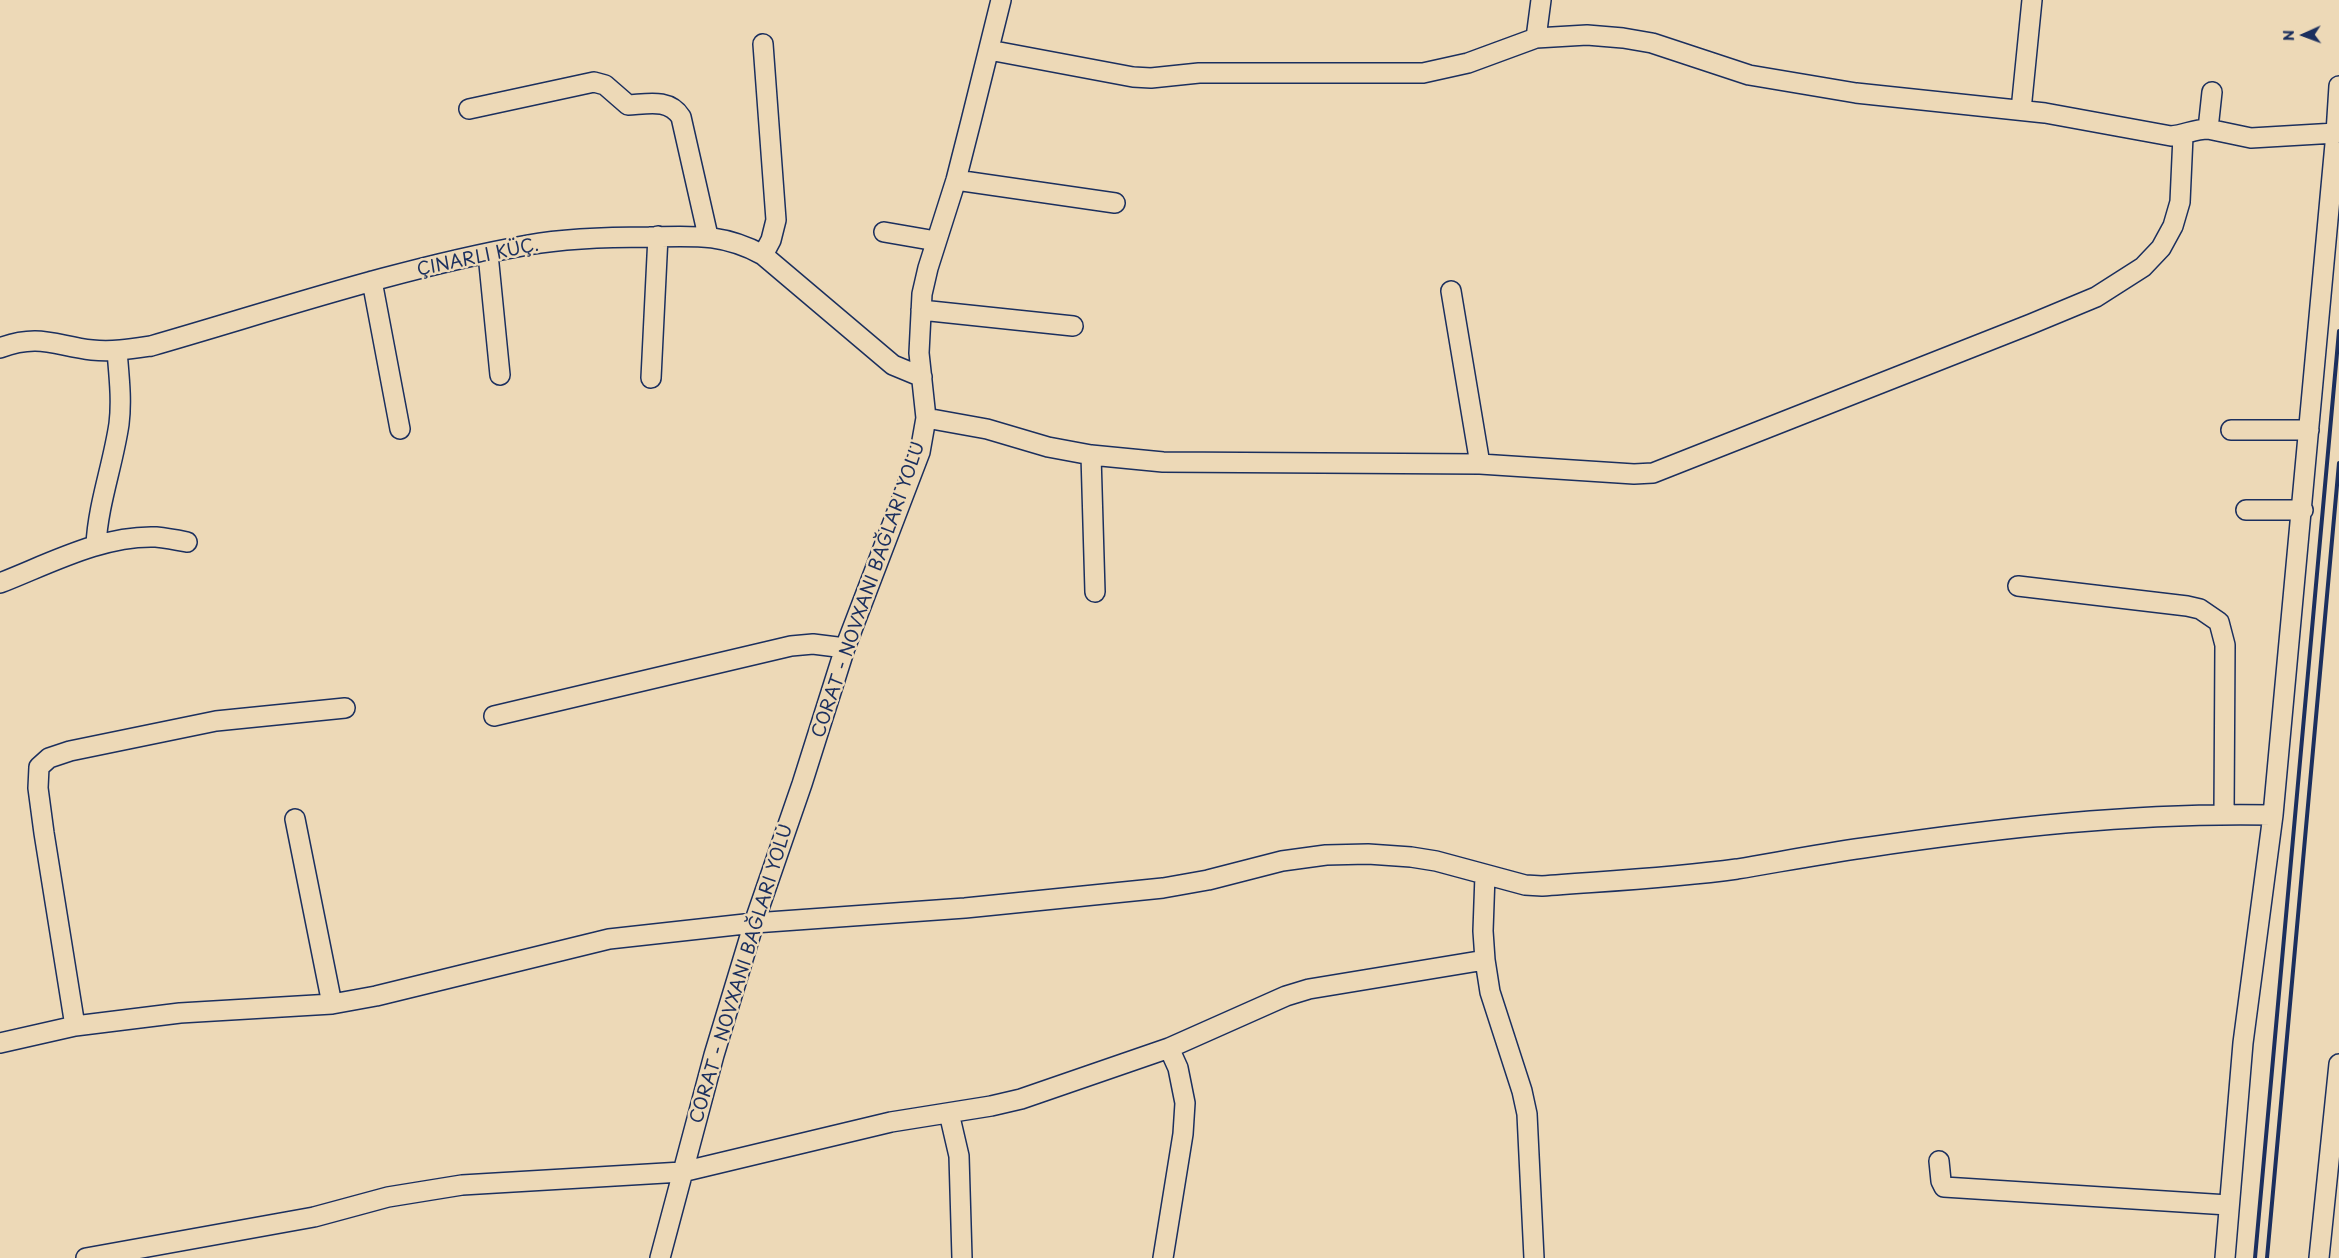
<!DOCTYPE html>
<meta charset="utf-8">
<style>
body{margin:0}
#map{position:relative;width:2339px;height:1258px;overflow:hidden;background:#edd9b7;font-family:"Playpen Sans",sans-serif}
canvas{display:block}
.north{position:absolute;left:2279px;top:10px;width:50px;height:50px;-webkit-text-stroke:4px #edd9b7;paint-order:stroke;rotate:268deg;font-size:14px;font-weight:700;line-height:20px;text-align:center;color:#1b2f5e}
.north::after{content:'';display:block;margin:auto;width:18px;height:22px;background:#1b2f5e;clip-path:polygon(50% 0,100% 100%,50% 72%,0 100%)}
</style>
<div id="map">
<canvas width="2339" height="1258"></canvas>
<div class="north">N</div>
</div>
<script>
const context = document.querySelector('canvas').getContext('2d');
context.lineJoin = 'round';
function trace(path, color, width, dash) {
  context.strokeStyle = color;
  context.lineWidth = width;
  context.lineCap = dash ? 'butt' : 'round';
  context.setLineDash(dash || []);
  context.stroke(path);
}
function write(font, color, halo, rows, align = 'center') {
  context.font = font + ' "Playpen Sans",sans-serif';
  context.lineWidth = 5;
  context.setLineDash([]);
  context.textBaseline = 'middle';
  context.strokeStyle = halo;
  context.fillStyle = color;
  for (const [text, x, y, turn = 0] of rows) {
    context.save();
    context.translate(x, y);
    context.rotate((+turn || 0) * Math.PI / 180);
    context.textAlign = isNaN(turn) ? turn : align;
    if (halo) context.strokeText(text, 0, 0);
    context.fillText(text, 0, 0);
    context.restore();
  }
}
const minor = new Path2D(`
 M1536,38l5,-38
 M763,44l13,176 -5,20 -8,15
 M989,50l144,27 18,1 48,-5h224l45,-10 68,-25 51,-3 36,3 29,5 97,32 107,18 189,20 126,23c13,-1 24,-7 37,-7l4,-37
 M469,109l125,-27 11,3 23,20c19,-1 41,-7 53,12l27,119
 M2021,110l11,-110
 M2208,129l43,9 85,-5 -63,682 -30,228 -18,215
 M2336,133l3,-47
 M956,180l159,23
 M884,232l52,9
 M488,254l12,121
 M372,281l28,148
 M1451,291l29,173
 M921,310l152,16
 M0,348c39,-15 56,-2 92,2 21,2 39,-1 59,-4 125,-36 249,-78 377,-101 39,-7 81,-8 121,-8 44,-1 74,-4 114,18l130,110 29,12
 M651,378l7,-142
 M926,418l61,11 61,18 43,8 72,7 317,2 154,10 19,-1 378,-149 65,-27 47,-30 18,-19 12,-22 7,-24 3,-66
 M2231,430h78
 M1091,455l4,137
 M2246,510h57
 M96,545c2,-41 17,-80 23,-121 3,-24 0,-48 -2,-73
 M0,583c49,-19 102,-48 156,-46 10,1 21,3 31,5
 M2018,586l169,20 13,3 19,13 6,23 -1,169
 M494,716l297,-70 22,-2 32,4
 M295,819l37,185
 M1485,875l-2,56 2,29 5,32 32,99 5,23 7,144
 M75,1026l-31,-193 -6,-45 1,-21 10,-9 21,-7 146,-30 129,-13
 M0,1043l75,-17 105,-13 152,-9 44,-8 233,-57 145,-16 211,-15 198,-20 45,-8 74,-19 44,-6 42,-1 43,3 25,4 89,24 17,1c65,-5 130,-8 195,-17 42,-7 84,-15 126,-21 135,-20 274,-36 410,-33
 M949,1113l10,43 3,102
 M1939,1161l2,20 3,6 284,18
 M86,1258l228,-41 74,-20 74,-12 220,-13 209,-50 100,-16 30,-7 148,-51 117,-52 23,-7 176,-29
 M660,1258l54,-203 40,-132 48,-139 43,-136 75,-196 6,-34 -7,-65 3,-59 6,-26 28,-88 15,-59 30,-121
 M1163,1258l20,-124 2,-31 -7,-35 -9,-20
 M2319,1258l20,-194`);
trace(minor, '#1b2f5e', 22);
trace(minor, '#edd9b7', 19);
trace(new Path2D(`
 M2255,1258l84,-927
 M2267,1258l72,-795`), '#1b2f5e', 4);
write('18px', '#1b2f5e', '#edd9b7', [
 ["ÇINARLI KÜÇ.",478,258,-12],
 ["CORAT - NOVXANI BAĞLARI YOLU",869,590,-71],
 ["CORAT - NOVXANI BAĞLARI YOLU",742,974,-73]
]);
</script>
